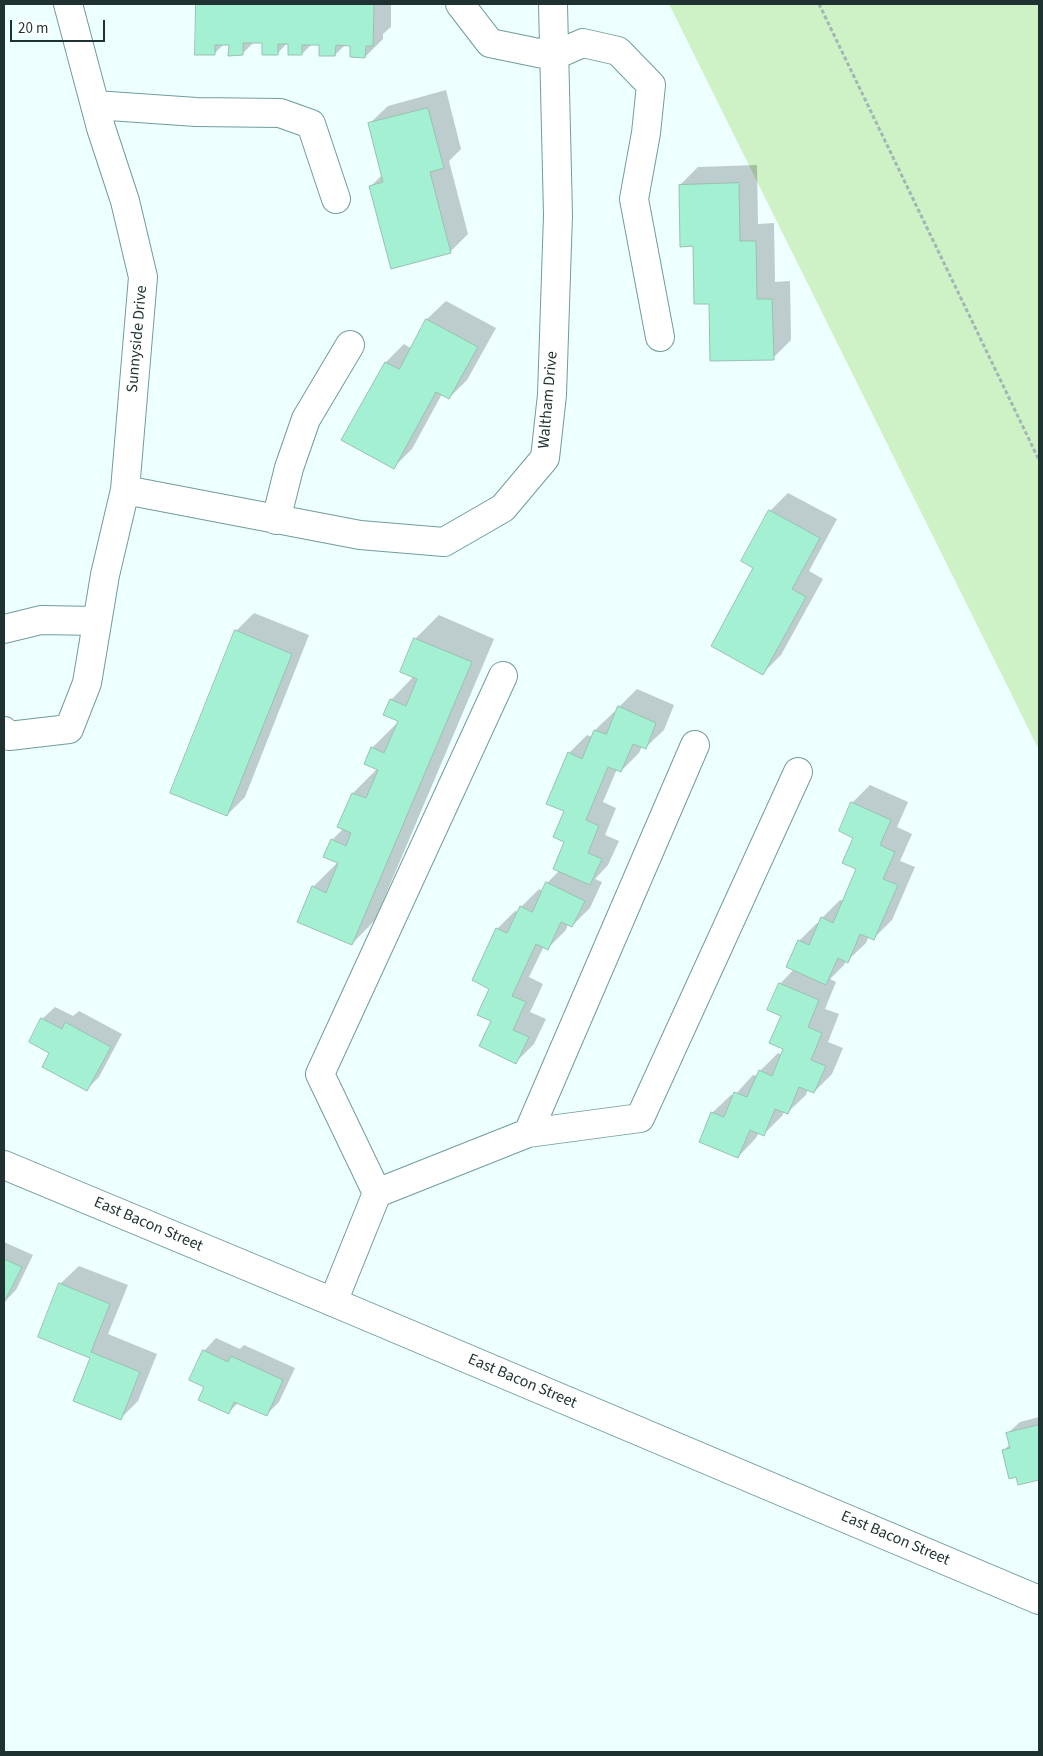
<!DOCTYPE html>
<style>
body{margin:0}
#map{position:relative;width:1043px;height:1756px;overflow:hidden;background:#edffff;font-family:"Source Sans 3",sans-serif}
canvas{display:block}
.frame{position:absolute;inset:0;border:5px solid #1f3131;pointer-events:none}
.scale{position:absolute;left:10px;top:20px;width:95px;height:22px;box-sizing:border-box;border:2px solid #1f3131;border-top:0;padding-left:6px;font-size:15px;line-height:18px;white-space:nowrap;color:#1f3131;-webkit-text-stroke:4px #fff;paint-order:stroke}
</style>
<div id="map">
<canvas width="1043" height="1756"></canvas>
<div class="frame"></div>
<div class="scale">20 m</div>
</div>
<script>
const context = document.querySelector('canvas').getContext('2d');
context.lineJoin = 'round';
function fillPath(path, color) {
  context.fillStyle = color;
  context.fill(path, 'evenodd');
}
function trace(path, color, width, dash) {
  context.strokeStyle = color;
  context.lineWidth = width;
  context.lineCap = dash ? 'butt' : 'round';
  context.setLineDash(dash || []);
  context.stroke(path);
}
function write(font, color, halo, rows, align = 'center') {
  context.font = font + ' "Source Sans 3",sans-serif';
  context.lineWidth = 4.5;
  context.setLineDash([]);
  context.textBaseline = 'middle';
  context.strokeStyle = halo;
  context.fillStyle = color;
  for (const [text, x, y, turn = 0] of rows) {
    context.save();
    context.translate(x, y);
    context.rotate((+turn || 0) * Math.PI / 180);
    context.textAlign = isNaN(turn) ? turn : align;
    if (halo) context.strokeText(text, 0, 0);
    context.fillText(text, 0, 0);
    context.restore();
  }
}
fillPath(new Path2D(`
 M669,4h370v746z`), '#cff1c6');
fillPath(new Path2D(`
 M197,4h194v23l-8,7v5l-18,18 -14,-13h-5l-11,11 -14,-11h-9l-10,10 -13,-13 -12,13 -13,-12h-10l-12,12 -12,-10h-6l-10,10h-17z
 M446,90l15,59 -12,12 19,73 -18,18 -79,-66 12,-12 -14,-50 19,-18z
 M757,165l1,59 16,-1 1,59 15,-1 1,59 -18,18 -63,-55 -16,-58 -14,-60 18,-18z
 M446,301l50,27 -29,52 -18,18 -7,-4 -30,55 -18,18 -8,-105 18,-18 8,5 15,-30z
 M788,493l49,26 -28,52 14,8 -42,76 -18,18 -8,-105 15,-57z
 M254,613l55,22 -64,162 -18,18 9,-184z
 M439,615l55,24 -119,281 -23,24 -39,-57 25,-25 -6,-22 12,-12 9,-35 24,-24 -5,-21 24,-24 1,1 2,-4 -8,-21 23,-24 1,-37z
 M637,689l37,16 -10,25 -19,18 -3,-2 -3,7 -18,18 -4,-2 -14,33 13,6 -11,27 14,6 -11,24 -13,14 7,3 -12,26 -18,18 -4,-2 -2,6 -18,18 -4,-2 -15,31 14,7 -13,28 16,7 -12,25 -18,18 -24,-42 -1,-32 6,-59 18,-18 4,1 2,-5 18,-18 4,2 4,-8 12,-12 7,-29 -1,-31 4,-58 18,-18 5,2 3,-7 19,-18 2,1 3,-6z
 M870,785l38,17 -11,25 15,7 -12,27 15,6 -23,53 -18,18 -5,-2 -3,7 -19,18h-1l-2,4 -14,14 6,3 -11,27 14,5 -11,28 15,6 -11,26 -18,18 -6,-3 -2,6 -19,18 -3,-2 -2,5 -18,18 -5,-2 -3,6 -18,19 -26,-44 19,-18 3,1 19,-21 5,1 2,-5 18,-18 4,2 3,-7 -5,-64 14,-15 5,-28 18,-18 3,1 2,-6 18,-18 4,1 14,-33 -6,-65z
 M55,1007l18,9 6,-5 43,23 -23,43 -12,12 -36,-36 -9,-34z
 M4,1242l29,13 -17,35 -12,12z
 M79,1266l49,19 -20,49 49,20 -19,47 -18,18 -60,-135z
 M216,1338l24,11 4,-4 51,23 -16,34 -13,13 -27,-13 -10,10 -23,-26 -2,-35z
 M1039,1417v61l-20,5 -15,-33 6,-6 -3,-10 13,-12z`), '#0003');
const building = new Path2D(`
 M196,4h178l-1,42h-7l-1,12 -15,-1v-11l-14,-1 -1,11h-16v-11h-17v10h-14v-11h-10v11h-16v-12h-19v12l-15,1 1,-11h-14v10h-20z
 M428,108l16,60 -14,4 21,81 -60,16 -22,-83 14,-4 -15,-59z
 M739,183l1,58h16l1,58h15l2,61 -64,1 -1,-57h-15l-1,-58 -13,1 -1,-62z
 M426,319l52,28 -29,52 -13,-7 -42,77 -53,-29 44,-78 14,7z
 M769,510l51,28 -28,51 14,8 -43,78 -52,-29 42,-78 -12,-7z
 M235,630l57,24 -65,162 -57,-23z
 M414,638l58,24 -120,283 -55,-23 15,-36 14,7 12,-30 -15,-6 8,-18 15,7 5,-13 -14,-6 15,-34 14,5 12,-28 -14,-6 7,-17 13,6 14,-32 -15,-6 7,-16 16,7 11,-27 -17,-7z
 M618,706l38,17 -10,26 -13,-5 -12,28 -13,-5 -22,53 13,6 -11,27 14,6 -12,26 -37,-16 11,-27 -11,-5 11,-26 -18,-7 22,-52 14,7 12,-29 12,4z
 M851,802l40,18 -11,25 15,7 -12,27 15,6 -24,55 -14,-6 -12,29 -10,-5 -12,27 -40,-18 12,-27 11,5 12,-28 12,6 23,-54 -14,-6 11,-25 -14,-7z
 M546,882l39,19 -13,26 -11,-5 -13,28 -12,-6 -24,52 14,6 -13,28 16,7 -13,27 -37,-18 12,-25 -14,-6 12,-26 -17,-9 24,-52 11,5 13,-27 12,6z
 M779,983l40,17 -11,27 14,6 -11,27 15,6 -12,27 -15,-6 -11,27 -13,-5 -11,27 -14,-6 -12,28 -39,-16 12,-30 13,5 10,-25 13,5 12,-27 13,6 11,-27 -14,-6 12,-27 -14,-6z
 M41,1018l21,11 3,-7 46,25 -24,44 -45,-24 7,-14 -20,-11z
 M4,1259l18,8 -18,36z
 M59,1283l51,21 -19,48 49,20 -19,48 -48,-19 17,-43 -52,-21z
 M203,1350l25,12 3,-6 52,24 -16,36 -33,-14 -5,12 -31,-14 6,-13 -15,-7z
 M1039,1425v55l-21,5 -2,-8 -7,2 -7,-29 8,-2 -4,-15z`);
fillPath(building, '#a3f1d2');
trace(building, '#9ac0b0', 1);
const minor = new Path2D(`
 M460,4l30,39 63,13 30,-13 35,8 33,34 -5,48 -12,66 26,138
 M95,105l101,7 84,1 31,11 25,75
 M125,490l235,45 84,7 59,-34 42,-50 7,-63 6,-180 -5,-211
 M276,520l13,-52 17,-49 44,-74
 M4,629l37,-9 55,1
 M503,676l-183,398 57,119 151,-60
 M4,731l5,5 60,-7 18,-46 18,-108 20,-85 18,-213 -18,-76 -24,-73 -33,-124
 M695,745l-167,388 112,-15 158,-346
 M333,1302l44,-109`);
const major = new Path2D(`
 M4,1165l329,137 706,298`);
trace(minor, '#719c9c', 30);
trace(major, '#719c9c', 30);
trace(new Path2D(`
 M819,4l220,456`), '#a3b5b5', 3, [4, 2.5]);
trace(minor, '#fff', 28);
trace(major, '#fff', 28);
write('16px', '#1f3131', '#fff', [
 ["Sunnyside Drive",138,339,-85],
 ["Waltham Drive",549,400,-85],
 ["East Bacon Street",148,1225,23],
 ["East Bacon Street",522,1382,23],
 ["East Bacon Street",895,1539,23]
]);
</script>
